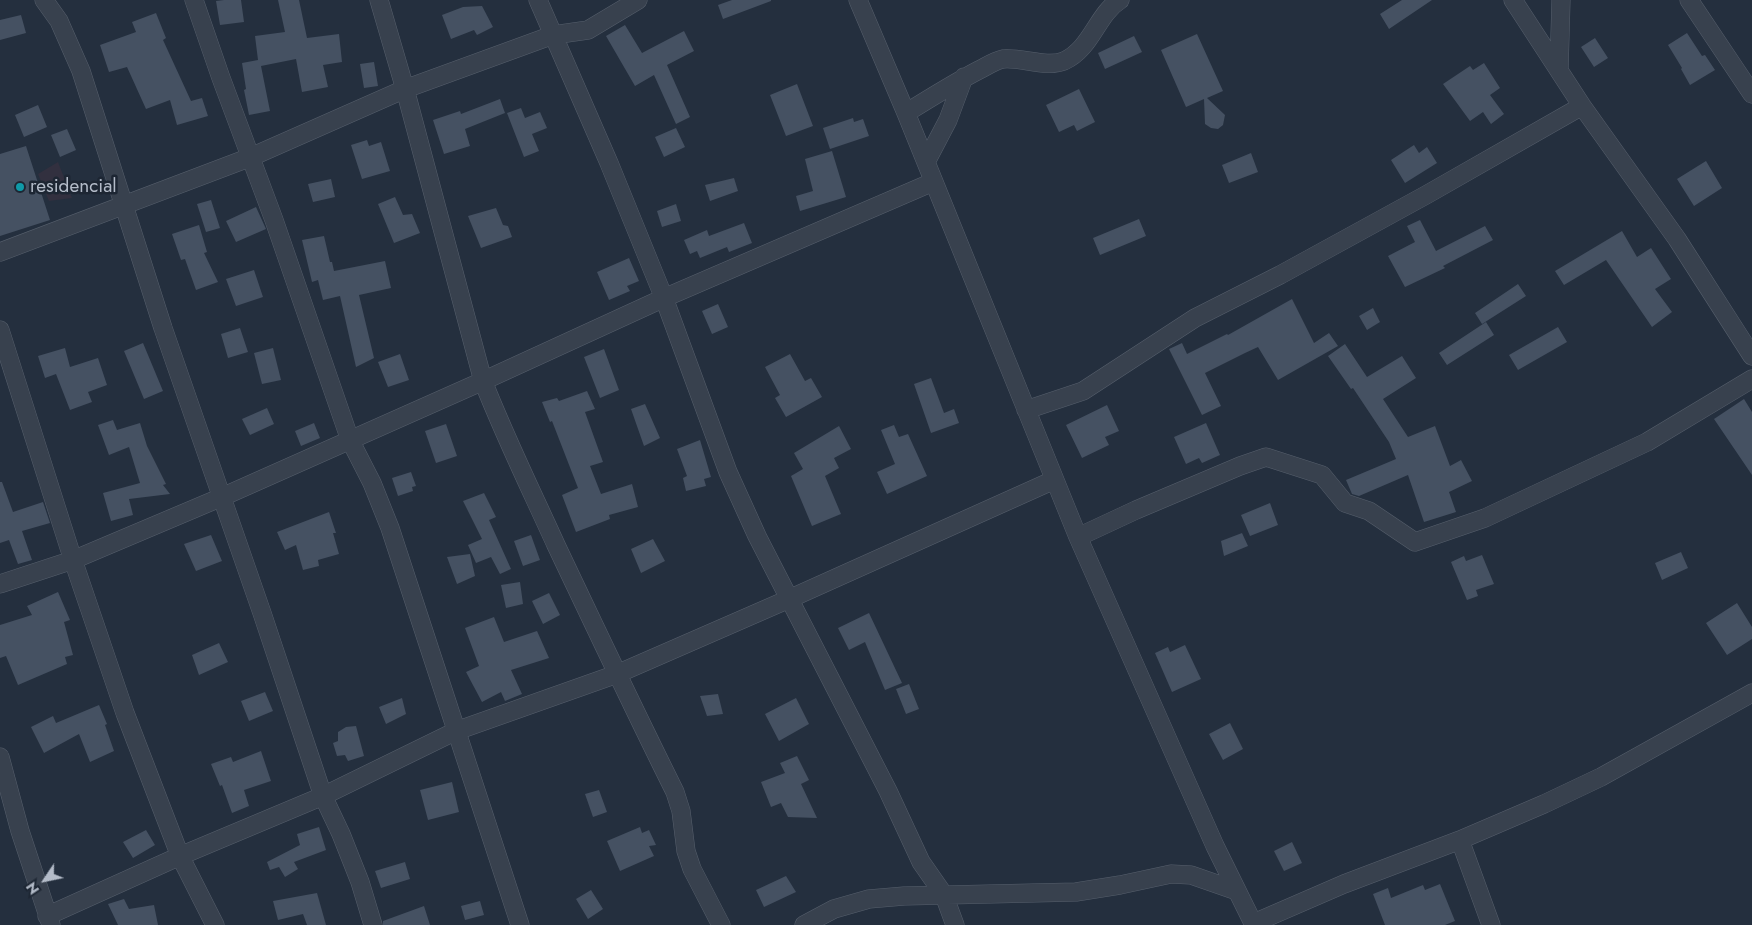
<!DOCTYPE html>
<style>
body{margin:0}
#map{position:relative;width:1752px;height:925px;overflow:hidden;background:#242f3e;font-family:Jost,sans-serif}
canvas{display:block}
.north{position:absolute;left:20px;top:855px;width:50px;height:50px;-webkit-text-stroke:4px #1d2633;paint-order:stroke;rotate:236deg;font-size:14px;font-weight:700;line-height:20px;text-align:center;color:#b4bcc9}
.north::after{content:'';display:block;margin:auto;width:18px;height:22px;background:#b4bcc9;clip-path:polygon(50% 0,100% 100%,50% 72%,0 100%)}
</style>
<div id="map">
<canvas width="1752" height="925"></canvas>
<div class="north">N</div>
</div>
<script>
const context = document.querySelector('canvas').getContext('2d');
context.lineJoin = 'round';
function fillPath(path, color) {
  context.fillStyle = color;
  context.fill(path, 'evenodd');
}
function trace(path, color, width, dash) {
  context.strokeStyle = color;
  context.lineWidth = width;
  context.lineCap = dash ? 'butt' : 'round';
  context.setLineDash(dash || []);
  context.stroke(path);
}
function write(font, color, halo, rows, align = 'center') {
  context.font = font + ' Jost,sans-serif';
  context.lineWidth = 5;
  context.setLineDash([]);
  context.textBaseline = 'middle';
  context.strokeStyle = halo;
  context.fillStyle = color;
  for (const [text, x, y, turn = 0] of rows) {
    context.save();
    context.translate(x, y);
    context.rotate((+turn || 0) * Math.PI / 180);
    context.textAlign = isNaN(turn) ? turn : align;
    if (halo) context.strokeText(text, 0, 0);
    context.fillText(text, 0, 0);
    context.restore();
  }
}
fillPath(new Path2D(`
 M58,162l14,36 -23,3 -11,-27z`), '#32303f');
fillPath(new Path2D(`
 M224,0h17l3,22 -24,3 -4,-24z
 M278,0h21l8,38 32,-4 3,28 -19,3 5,22 -26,5 -6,-33 -35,7 9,45 -21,4 -5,-25 2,-1 -4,-26 16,-3 -3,-24 30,-4z
 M732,0h39v1l-48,18 -5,-14z
 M1402,0h30l-43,29 -9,-15z
 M482,6l11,21 -16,8 -3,-5 -23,9 -9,-24 21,-8z
 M156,13l10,25 -3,2 28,61 11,-3 6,18 -31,9 -7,-25 -24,9 -19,-42 -18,5 -9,-27 36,-13 -4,-10z
 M21,15l5,18 -26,7v-20z
 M625,25l17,28 42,-22 10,20 -27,14 23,52 -14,7 -22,-49 -19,11 -29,-50z
 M1687,33l15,23 3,-1 10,15 -25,15 -9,-16 1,-1 -14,-23z
 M1197,34l26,57 -16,7 18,17 -2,10 -5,4 -7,-1 -6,-4 -1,-25 -18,8 -25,-57z
 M1134,36l8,16 -37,17 -7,-16z
 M1595,38l13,20 -14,9 -13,-20z
 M374,62l4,24 -14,2 -4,-24z
 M1484,63l16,25 -10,7 14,19 -13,10 -8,-12 -13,9 -27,-37 27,-18 3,4z
 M797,84l16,42 -27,10 -16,-41z
 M1079,89l16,33 -18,9 -3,-6 -15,7 -13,-27z
 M500,99l5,14 -40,16 5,17 -26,8 -11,-34 27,-9 1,3z
 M38,105l9,22 -23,10 -9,-22z
 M521,108l4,10 15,-6 7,16 -15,6 7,17 -15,6 -17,-44z
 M853,118l1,4 9,-3 6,17 -39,13 -7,-21z
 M676,128l9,19 -21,10 -9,-20z
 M67,129l9,21 -16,7 -9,-22z
 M367,140l2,6 12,-4 9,29 -28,8 -11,-34z
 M1414,145l5,8 8,-6 10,16 -32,20 -14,-23z
 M26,146l24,74 -50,16v-82z
 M832,151l14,46 -46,14 -4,-15 17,-5 -8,-32z
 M1251,153l7,19 -29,11 -7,-18z
 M1706,161l16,27 -28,18 -17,-27z
 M734,178l4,13 -28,10 -5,-16z
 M331,179l4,18 -22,5 -5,-18z
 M395,197l8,18 9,-1 8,19 -26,10 -16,-39z
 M211,200l9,28 -14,4 -9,-28z
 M676,204l5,17 -19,6 -5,-16z
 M256,207l10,22 -30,13 -10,-21z
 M496,208l7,17 5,1 4,11 -31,11 -13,-32z
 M1139,219l7,17 -46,19 -7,-17z
 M1420,220l16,31 49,-25 8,14 -50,26 2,2 -40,19 -17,-31 27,-14 -8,-16z
 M744,223l8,20 -23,9 -2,-5 -27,11 -3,-7 -7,3 -6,-14 23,-10 2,6z
 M199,225l8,27 -3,1 14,29 -22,8 -11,-31 -4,1 -9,-26z
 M1622,231l15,26 14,-9 20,31 -16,10 17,23 -20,15 -46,-67 -42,25 -9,-14z
 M324,236l6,26h2l2,9 51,-10 6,27 -32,7 15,63 -18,9 -16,-71 -17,4 -5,-20 -6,2 -10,-42z
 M629,258l10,23 -12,5 3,5 -21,9 -12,-28z
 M254,270l9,27 -27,9 -10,-27z
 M1518,284l8,12 -44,28 -7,-11z
 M1292,299l22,44 15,-10 9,13 -60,34 -20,-33 -13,6 -40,20 16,33 -19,9 -33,-66 13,-6 5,11 40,-20 1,1z
 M718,304l10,23 -16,7 -10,-23z
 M1373,308l7,14 -13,8 -8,-14z
 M1486,322l8,13 -47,30 -8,-12z
 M1558,327l9,15 -49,28 -9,-15z
 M240,328l8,24 -20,6 -7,-24z
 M143,343l20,48 -19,8 -20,-48z
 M1345,344l22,33 35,-21 14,22 -33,21 25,38 27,-11 15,40 11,-6 11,21 -23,11 7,20 -32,10 -16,-47 -49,21 -7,-2 -6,-14 50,-21 -7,-17 -36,-54 -2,1 -23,-33z
 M65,348l5,19 28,-9 9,27 -19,7 4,10 -22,8 -14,-36 -11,4 -7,-22z
 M273,348l8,32 -19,4 -8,-31z
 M604,349l15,41 -19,8 -16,-41z
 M400,354l9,26 -21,7 -10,-25z
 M790,354l15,27 6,-3 11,19 -36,20 -11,-19 5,-3 -15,-28z
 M931,378l13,35 10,-4 5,14 -28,10 -17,-49z
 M587,391l8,18 -10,3 18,50 -13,4 11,28 31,-10 6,23 -29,8 1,4 -34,13 -14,-37 16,-7 -26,-67 -2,1 -8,-20 15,-4 2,3z
 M1744,399l8,13v63l-38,-56z
 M645,404l15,34 -16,8 -13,-37z
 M1107,405l12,26 -14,6 4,8 -27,13 -16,-33z
 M267,408l7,16 -24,11 -8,-16z
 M113,420l4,10 23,-7 7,23 19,38 -3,1 7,9 -41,5 4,16 -22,6 -8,-28 37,-10 -11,-36 -20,8 -11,-30z
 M314,423l6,15 -19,8 -6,-15z
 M1206,423l14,32 -18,8 -3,-5 -13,6 -12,-27z
 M446,424l11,32 -21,7 -11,-32z
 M894,425l5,12 9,-3 19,42 -40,18 -10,-22 18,-8 -14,-34z
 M839,426l12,23 -17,9 5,10 -14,8 16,38 -29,12 -21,-50 12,-7 -9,-16z
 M700,440l11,37 -7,2 2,7 -20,5 -3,-13 4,-2 -10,-27z
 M411,472l5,14 -4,1 1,4 -15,5 -6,-18z
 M0,482h2l11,30 30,-10 7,21 -28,8 10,29 -14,4 -9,-24 -9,3z
 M484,493l12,24 -7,3 22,49 -11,5 -9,-17 -15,6 -8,-18 14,-6 -19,-38z
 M1270,503l8,22 -28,11 -9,-21z
 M329,512l7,21h-3l6,21 -21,6 1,6 -16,4 -7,-25 -11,5 -8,-18z
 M1242,533l6,13 -24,10 -3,-15z
 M211,535l11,26 -26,10 -12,-27z
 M531,535l9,25 -17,6 -9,-25z
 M653,539l12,22 -24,12 -10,-24z
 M1681,552l7,16 -26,12 -7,-17z
 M470,554l5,22 -18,8 -10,-27z
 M1482,555l12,29 -18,6 2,6 -11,4 -16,-38 13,-6 2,5z
 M520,582l3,22 -17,4 -5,-23z
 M58,592l12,28 -6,2 9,33 -8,2 2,7 -49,21 -12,-29 -6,2v-33l32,-10 -5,-9z
 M549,593l11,22 -17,9 -11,-23z
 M1737,603l15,24v12l-25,16 -21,-32z
 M869,613l33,70 -17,7 -20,-48 -16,8 -11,-22z
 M494,617l10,25 33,-11 12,27 -38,12 11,24 -17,7 -4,-9 -19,10 -16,-30 13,-6 -14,-38z
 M219,643l9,19 -29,13 -7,-20z
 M1185,645l16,34 -29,13 -17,-39 13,-6 2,5z
 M909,684l10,25 -13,5 -10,-25z
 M265,692l8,19 -24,10 -8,-20z
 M718,694l5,20 -16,2 -7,-20z
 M402,698l4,16 -20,10 -7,-17z
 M796,698l13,26 -30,17 -14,-27z
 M99,705l8,19 -2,1 9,26 -24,11 -11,-28 -35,19 -13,-26 22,-11 3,7z
 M1230,723l13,26 -20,11 -14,-26z
 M356,726l8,30 -16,5 -3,-6 -8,1 -4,-13 5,-2v-9l8,-5z
 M261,751l10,30 -27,9 5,16 -17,7 -10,-28 -2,1 -9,-22 20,-7 2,5z
 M797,756l12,24 -8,4 16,34 -29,-1 -7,-14 -10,4 -10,-25 24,-9 -5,-10z
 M452,782l7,30 -31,8 -8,-30z
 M599,790l8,22 -14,5 -8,-23z
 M319,827l7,23 -32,12 4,7 -13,8 -6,-10 -9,3 -3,-8 33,-17 -3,-11z
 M640,827l2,6 7,-3 7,15 -7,1 5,10 -34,15 -13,-30z
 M146,830l9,15 -22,13 -10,-16z
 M1292,842l10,21 -18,8 -10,-20z
 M405,862l5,17 -29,9 -6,-17z
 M786,876l10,16 -32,15 -8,-17z
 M1440,884l15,37 -10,4h-60l-12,-31 15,-6 3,10 32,-13 2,5z
 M591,890l12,19 -15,10 -12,-20z
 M317,893l9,32h-19l-4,-11 -25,6 -5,-19z
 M124,899l5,10 25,-4 4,20h-40l-10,-21z
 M480,901l4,14 -19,5 -4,-14z
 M424,906l6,19h-47v-4z`), '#455162');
const street = new Path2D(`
 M44,0l15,21 22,50 82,257 99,285 61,183 18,38 19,48 13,43
 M194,0l27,78 53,142 76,220 22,43 18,45 130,397
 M379,0l26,89 78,292c22,56 48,109 73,164 39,82 78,165 119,247l6,19 5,40 6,18 29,56
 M538,0l71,163 55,135 64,174 29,64 131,255 33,71 23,33 11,30
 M858,0l48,113 172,424 137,309 39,79
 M1513,0l69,106 95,133 75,117
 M1689,0l63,94
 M1559,71l2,-71
 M906,113c24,-15 48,-30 73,-43 8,-4 15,-9 24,-11 18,-2 44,9 61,2 28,-13 33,-47 56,-61
 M926,162l22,-42 16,-43
 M0,252l251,-95 154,-68 148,-54 35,-5 50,-30
 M0,330l73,230 52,153 55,143 35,69
 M1026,410l57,-19 112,-73 85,-43 146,-80 156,-89
 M1078,537l58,-27 104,-44 26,-9 56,18 23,28 24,8 46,31 70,-24 162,-76 105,-63
 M0,584l73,-24 149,-63 261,-116 181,-83 269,-116
 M0,757l20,74 31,94
 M1460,840l31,85
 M47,916l133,-60 143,-60 133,-65 161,-57 172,-75 265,-119
 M1254,923l90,-39 116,-44 84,-36 57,-27 151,-84
 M804,925l30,-16 35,-10 35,-3 172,-4 44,-7 51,-11 20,1 46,16`);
trace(street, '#565f6c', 19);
trace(street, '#38414e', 18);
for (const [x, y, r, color] of [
 [20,187,5,"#0f9aa8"]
]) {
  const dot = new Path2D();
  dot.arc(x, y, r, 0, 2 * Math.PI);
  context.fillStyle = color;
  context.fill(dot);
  trace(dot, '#1d2633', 2);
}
write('19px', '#b4bcc9', '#1d2633', [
 ["residencial",30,187]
], 'left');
</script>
